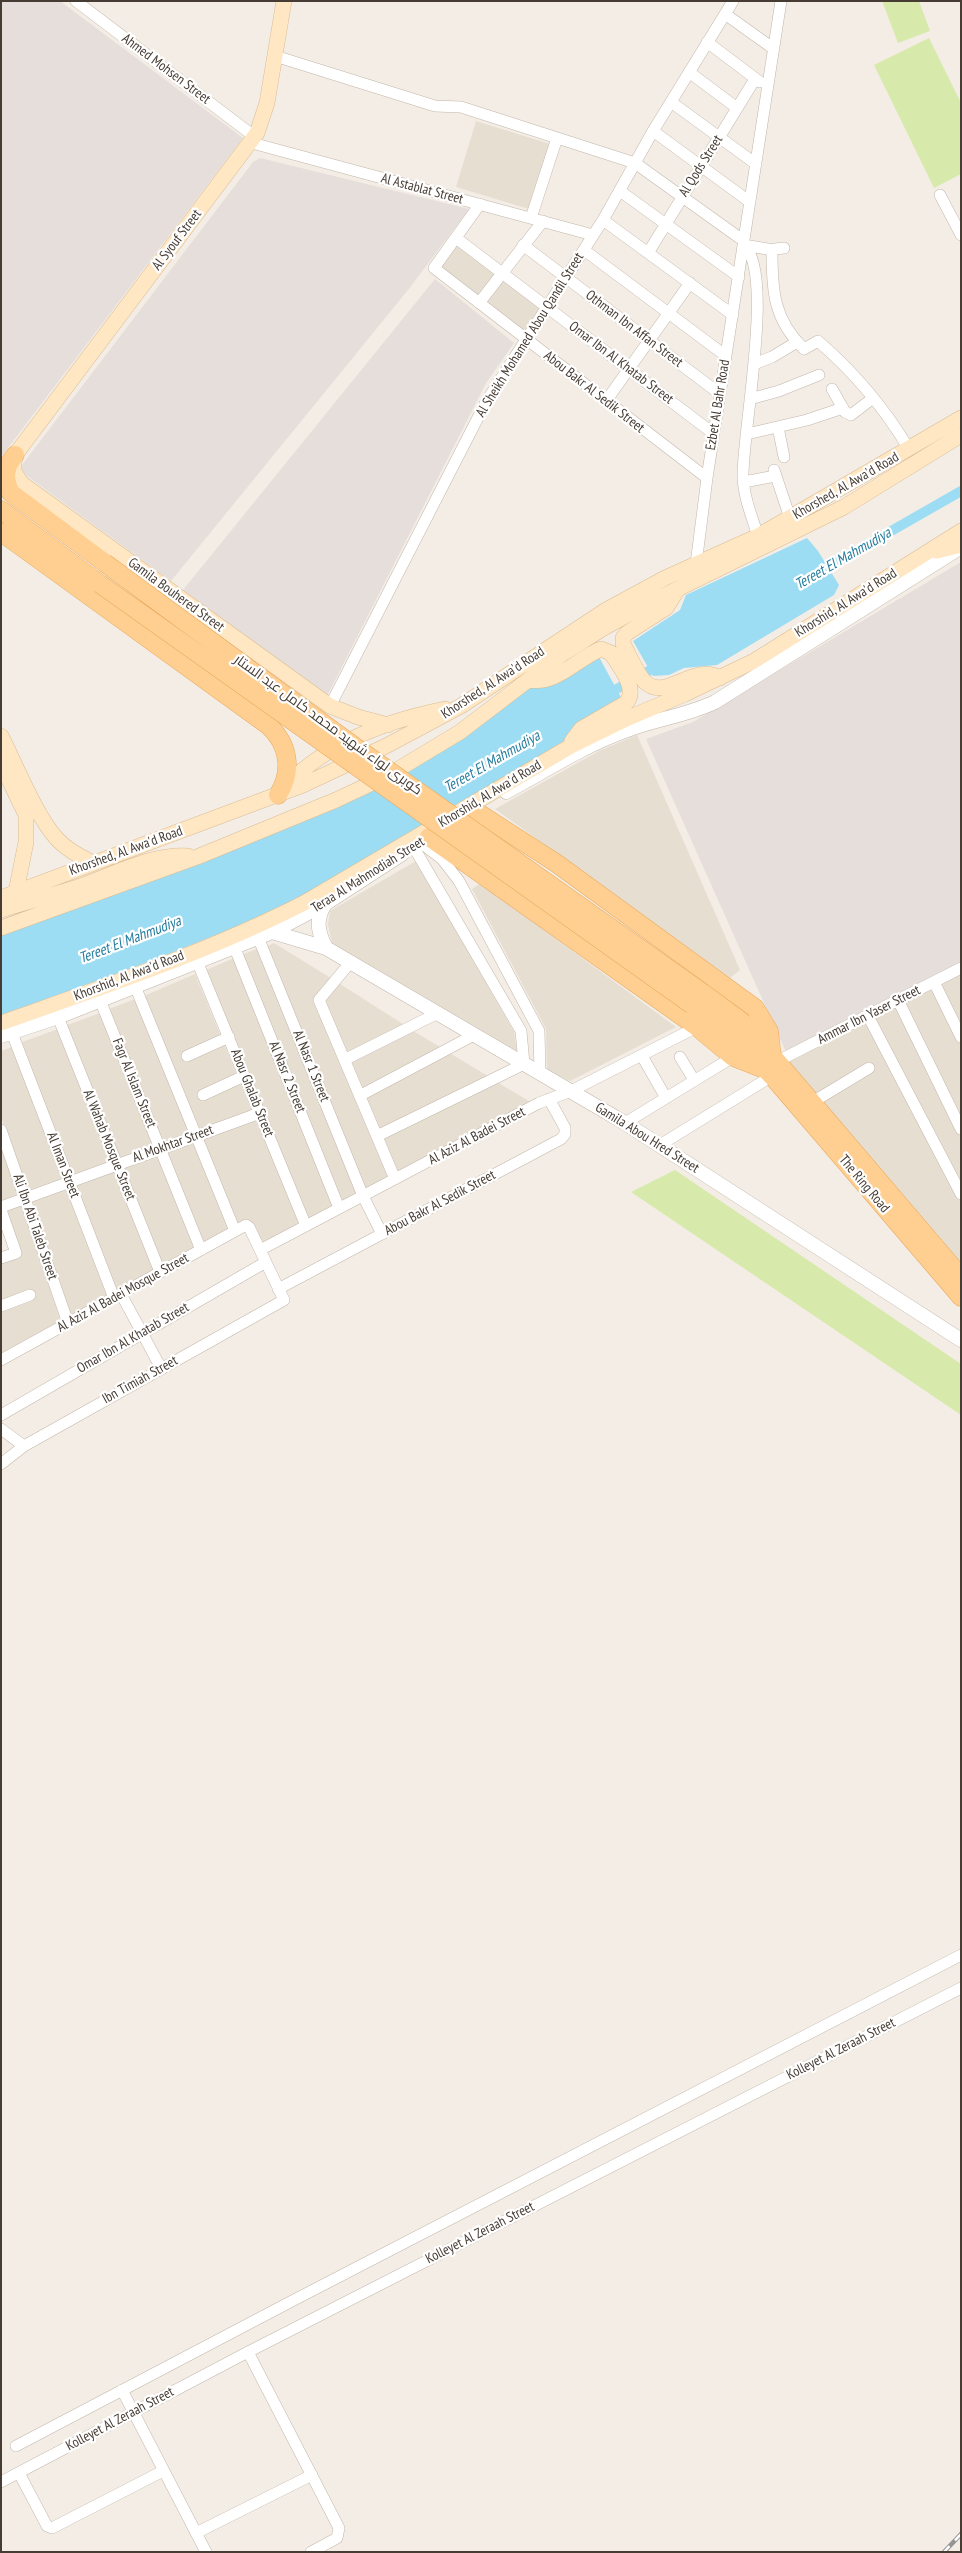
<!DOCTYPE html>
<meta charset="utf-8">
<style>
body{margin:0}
#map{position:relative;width:962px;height:2553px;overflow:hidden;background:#f3ede5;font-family:"PT Sans Narrow",sans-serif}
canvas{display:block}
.frame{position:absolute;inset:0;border:2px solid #463c34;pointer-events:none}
</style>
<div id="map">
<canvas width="962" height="2553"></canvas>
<div class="frame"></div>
</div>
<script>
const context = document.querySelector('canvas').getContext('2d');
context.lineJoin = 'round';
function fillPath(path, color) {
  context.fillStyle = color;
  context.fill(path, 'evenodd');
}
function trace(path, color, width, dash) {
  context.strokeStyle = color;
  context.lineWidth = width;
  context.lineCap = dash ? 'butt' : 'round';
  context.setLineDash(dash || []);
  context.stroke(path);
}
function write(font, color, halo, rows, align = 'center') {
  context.font = font + ' "PT Sans Narrow",Cairo,sans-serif';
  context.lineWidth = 4.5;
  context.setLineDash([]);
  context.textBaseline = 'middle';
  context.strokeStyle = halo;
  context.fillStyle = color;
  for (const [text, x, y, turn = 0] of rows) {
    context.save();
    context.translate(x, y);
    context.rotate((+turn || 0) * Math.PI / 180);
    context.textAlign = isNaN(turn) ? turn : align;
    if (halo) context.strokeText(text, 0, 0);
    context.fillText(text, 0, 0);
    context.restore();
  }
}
fillPath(new Path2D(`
 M476,121l74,23 -21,65 -73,-22z
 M457,244l41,30 -19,23 -39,-30z
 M504,279l38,30 -15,26 -41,-32z
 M637,735l103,235 -10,8 -235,-169 104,-58z
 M416,861l98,171 3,19 -185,-108 -4,-19 2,-13z
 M479,884l9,5 188,138 -106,54 -23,-11 -1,-41 -74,-140z
 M274,943l60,37 -18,20 76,179 -27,14 -100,-246z
 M257,949l102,247 -18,9 -100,-250z
 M234,958l101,249 -27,15 -104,-251z
 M961,970v297l-182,-204z
 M195,974l58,140 -54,19 -55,-137z
 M337,982l69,44 -58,29 -26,-55z
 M135,999l55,136 -26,10 -55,-136z
 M100,1013l54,136 -33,12 -54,-136z
 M58,1029l54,135 -39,14 -51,-136z
 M410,1029l35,21 -81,41 -13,-30z
 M12,1047l53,135 -38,13 -26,-79v-65z
 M448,1052l43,26 -111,53 -16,-36z
 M495,1081l39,23 -135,71 -16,-39z
 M254,1117l48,108 -41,21 -9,-19h-15l-37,-89z
 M193,1139l38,93 -27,15 -39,-98z
 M1,1145l18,52 -18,7z
 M156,1153l41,98 -33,17 -41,-103z
 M114,1169l41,104 -37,21 -43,-110z
 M65,1187l43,112 -36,19 -40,-119z
 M22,1205l40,120 -61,33v-98l18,-6 -15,-43z`), '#e7ded2');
fillPath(new Path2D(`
 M1,1h59l183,137 -242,319z
 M260,158l209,51 -61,81 -237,291 -144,-105 -5,-5v-6l231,-303z
 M435,279l79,64 -28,40 -159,313 -144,-106z
 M961,562v401l-175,89 -140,-313 47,-17z`), '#e5deda');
fillPath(new Path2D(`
 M882,1h37l11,30 -32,12z
 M929,38l32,65v71l-27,14 -60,-123z
 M675,1170l286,194v51l-330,-223z`), '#d7eaab');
fillPath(new Path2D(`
 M807,538l11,13 21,34 -5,10 -117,70 -33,3 -15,7 -16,1 -20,-35 47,-31 6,-15z
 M599,657l23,42c-20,11 -50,21 -57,45l-251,148 -61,28 -134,54 -118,41v-81l364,-142 165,-106z`), '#9dddf3');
trace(new Path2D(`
 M816,574l145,-83
 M606,695l55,-31`), '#9dddf3', 10);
const minor = new Path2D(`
 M76,1l179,136
 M725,14l49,35
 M707,42l53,40
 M275,56l160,50 26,1 174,56 109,78
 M689,72l48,36
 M671,102l85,62
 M653,131l97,71
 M252,143l341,92
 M620,191l119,86
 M940,195l21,40
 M480,204l-46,64 273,210
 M531,218l26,-80
 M603,220l130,95
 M456,238l258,196
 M523,245l197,149
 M744,245c31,28 -2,188 -1,232 1,21 9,40 15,59
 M744,245l29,5
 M784,248l-9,1 -3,3c0,40 2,68 32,97l14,-8c36,31 67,68 91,108
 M584,250l142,106
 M648,253l107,-174
 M479,303l64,-82
 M754,364l18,-7 25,-15
 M832,389l13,23 6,3 22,-17
 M750,399l29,-8 40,-16
 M606,401l84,-118
 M778,427l6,30
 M747,434l60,-14 36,-12
 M774,470l16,48
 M744,482l31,-6
 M696,564l11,-86 74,-477
 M330,706l156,-304 117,-182 50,-89 80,-130
 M420,842l22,17 17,22 80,150 1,43
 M258,937l105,259 19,38
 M234,946l105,262
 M197,961l109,265
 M349,964l-30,36 76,179
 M934,982l27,55
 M135,986l100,245
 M100,1000l101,250
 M898,1000l63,129
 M868,1016l93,178
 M58,1017l102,255
 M12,1033l102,265
 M187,1056l42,-19
 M642,1056l24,42
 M680,1057l14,23
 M346,1059l90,-45
 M776,1062l185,-94
 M203,1095l41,-19
 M361,1095l113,-60
 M811,1103l58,-35
 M625,1123l108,-66
 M1,1130l67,193
 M377,1136l147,-72 -3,-33 -108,-185
 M660,1145l112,-69
 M1,1207l259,-94
 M1,1210l15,43 -15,5
 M260,1250l279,-147 32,-12 126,-64
 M278,1289l283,-150 4,-5v-6l-16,-29
 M121,1294l40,74
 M1,1306l29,-11
 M1,1360l245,-135 3,2 35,73 -260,146 -23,18
 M1,1415l265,-153
 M1,1429l23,17
 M248,2352l91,176 -2,10 -26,14
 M122,2390l84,162
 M16,2446l276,-145 669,-346
 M19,2473l28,53 5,2 111,-57
 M1,2482l247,-130 713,-364
 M196,2533l116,-58`);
const tertiary = new Path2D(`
 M506,792c39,-21 77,-46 119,-61 30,-12 61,-15 90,-29l246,-155
 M325,904c-10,16 -7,28 1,44
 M272,932l54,16 299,175 336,217
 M1,1036l57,-19 214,-85 53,-28 77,-50`);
const secondary = new Path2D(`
 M284,1l-17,102 -10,30 -242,322 -2,15 8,13 309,223 28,11 30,8
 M937,551l24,-6
 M678,589l-12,19 -39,25 -4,5v6c7,12 13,29 22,38 21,20 49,-20 75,-4
 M529,680c28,5 47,-21 72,-31l10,4c8,13 28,37 15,50l-45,26 -9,12
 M1,736c15,29 35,80 56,103 10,11 23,17 36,24
 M1,763l25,52v27l-10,50
 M281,791c41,-46 104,-70 164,-82
 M1,898l302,-113 83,-39 75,-40 145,-96 59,-32 93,-42 203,-118
 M1,910c28,-9 57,-16 85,-26 33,-12 67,-30 102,-28
 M1,928l196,-71 139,-57 51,-24 73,-44 101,-77 41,-26 45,-25 197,-97 117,-72
 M1,1023c102,-36 207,-71 303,-120l267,-157 57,-28 57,-24 69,-33 207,-130`);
const primary = new Path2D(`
 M15,455c-10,12 -12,23 -4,38l94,70
 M1,510l99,74
 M1,532l268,194c20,19 24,45 9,69
 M474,810l82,53 199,145 14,23 3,25
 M429,837l268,190 36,30 33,13
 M703,993l38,28 16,17 204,239
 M692,1005l47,36 33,35 189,221`);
trace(minor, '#c2b6aa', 12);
trace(tertiary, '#c2b6aa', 15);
trace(secondary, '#d9bc94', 16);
trace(primary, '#e9aa5d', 19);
trace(minor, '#fff', 11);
trace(tertiary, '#fff', 14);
trace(secondary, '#ffe7c3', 15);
trace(primary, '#ffcf92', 18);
const rail = new Path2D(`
 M944,2552l17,-18`);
trace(rail, '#959595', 4.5);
trace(rail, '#fff', 2.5, [8]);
const primaryBridge = new Path2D(`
 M105,563l249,183 349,247
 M100,584l592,421`);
trace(primaryBridge, '#e9aa5d', 19, []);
trace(primaryBridge, '#ffcf92', 18);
write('14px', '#463c34', '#fff', [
 ["Ahmed Mohsen Street",166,69,37],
 ["Al Qods Street",701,166,-58],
 ["Al Astablat Street",422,189,15],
 ["Al Syouf Street",177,240,-53],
 ["Othman Ibn Affan Street",634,329,37],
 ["Al Sheikh Mohamed Abou Qandil Street",530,335,-58],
 ["Omar Ibn Al Khatab Street",621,363,37],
 ["Abou Bakr Al Sedik Street",594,392,38],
 ["Ezbet Al Bahr Road",718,405,-81],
 ["Khorshed, Al Awa'd Road",846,486,-30],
 ["Gamila Bouhered Street",176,595,36],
 ["Khorshid, Al Awa'd Road",846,603,-32],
 ["Khorshed, Al Awa'd Road",493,683,-33],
 ["كوبرى لواء شهيد محمد كامل عبد الستار",328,725,36],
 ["Khorshid, Al Awa'd Road",490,794,-31],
 ["Khorshed, Al Awa'd Road",126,851,-20],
 ["Teraa Al Mahmodiah Street",368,875,-32],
 ["Khorshid, Al Awa'd Road",129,976,-21],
 ["Ammar Ibn Yaser Street",869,1015,-27],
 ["Al Nasr 1 Street",311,1066,68],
 ["Al Nasr 2 Street",287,1077,68],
 ["Fagr Al Islam Street",134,1083,68],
 ["Abou Ghalab Street",252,1093,68],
 ["Al Aziz Al Badei Street",477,1136,-28],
 ["Gamila Abou Hred Street",647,1138,32],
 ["Al Mokhtar Street",173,1144,-20],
 ["Al Wahab Mosque Street",109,1145,68],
 ["Al Iman Street",63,1165,69],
 ["The Ring Road",864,1184,50],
 ["Abou Bakr Al Sedik Street",440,1203,-28],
 ["Ali Ibn Abi Taleb Street",35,1227,71],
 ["Al Aziz Al Badei Mosque Street",123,1293,-29],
 ["Omar Ibn Al Khatab Street",133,1338,-30],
 ["Ibn Timiah Street",140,1380,-29],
 ["Kolleyet Al Zeraah Street",841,2049,-27],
 ["Kolleyet Al Zeraah Street",480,2233,-27],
 ["Kolleyet Al Zeraah Street",120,2419,-28]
]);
write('italic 15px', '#257d9e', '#fff', [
 ["Tereet El Mahmudiya",843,559,-30],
 ["Tereet El Mahmudiya",492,762,-30],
 ["Tereet El Mahmudiya",130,940,-21]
]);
</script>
